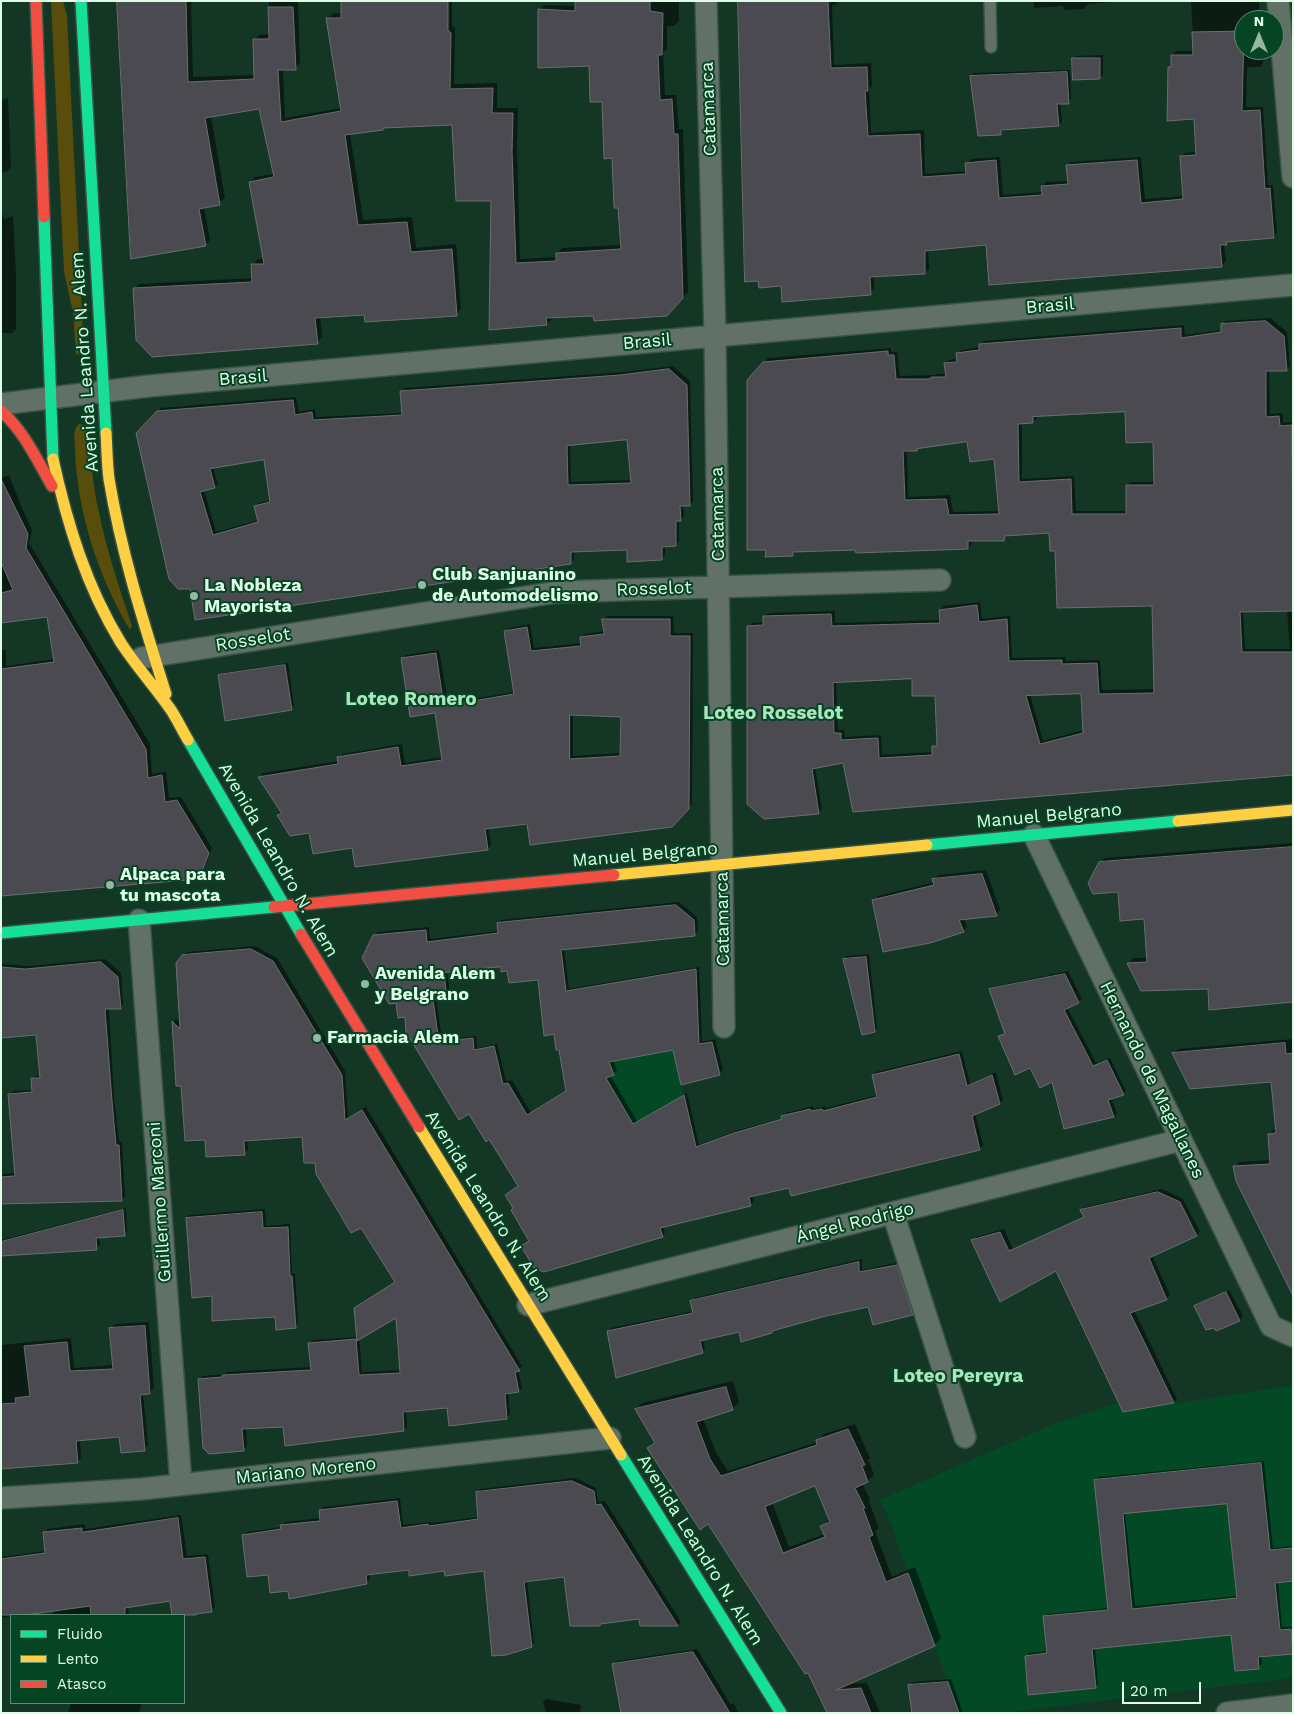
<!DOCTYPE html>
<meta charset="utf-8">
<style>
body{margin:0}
#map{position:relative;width:1294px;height:1714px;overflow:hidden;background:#143625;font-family:"Work Sans",sans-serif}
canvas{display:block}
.frame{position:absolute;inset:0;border:2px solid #defce6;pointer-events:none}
.legend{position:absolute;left:10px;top:1614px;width:175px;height:90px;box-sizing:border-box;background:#054524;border:1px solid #5c8e72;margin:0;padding:6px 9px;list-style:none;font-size:15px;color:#defce6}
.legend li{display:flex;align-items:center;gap:10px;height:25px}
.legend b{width:25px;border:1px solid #5c8e72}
.north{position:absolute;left:1234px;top:10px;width:50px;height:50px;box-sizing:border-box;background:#054524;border:1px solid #5c8e72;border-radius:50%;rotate:0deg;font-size:14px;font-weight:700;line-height:20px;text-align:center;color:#defce6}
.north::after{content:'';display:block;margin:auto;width:18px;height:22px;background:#97b7a2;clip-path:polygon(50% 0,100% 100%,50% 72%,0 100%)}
.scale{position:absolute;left:1122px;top:1682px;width:79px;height:22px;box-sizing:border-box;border:2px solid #defce6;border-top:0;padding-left:6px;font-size:15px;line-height:18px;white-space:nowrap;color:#defce6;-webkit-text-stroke:4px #054524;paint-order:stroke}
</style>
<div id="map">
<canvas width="1294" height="1714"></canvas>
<div class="frame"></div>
<ul class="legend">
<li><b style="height:6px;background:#16e098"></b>Fluido</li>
<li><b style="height:6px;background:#ffcf43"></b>Lento</li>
<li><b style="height:6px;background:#f24e42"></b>Atasco</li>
</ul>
<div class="north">N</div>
<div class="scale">20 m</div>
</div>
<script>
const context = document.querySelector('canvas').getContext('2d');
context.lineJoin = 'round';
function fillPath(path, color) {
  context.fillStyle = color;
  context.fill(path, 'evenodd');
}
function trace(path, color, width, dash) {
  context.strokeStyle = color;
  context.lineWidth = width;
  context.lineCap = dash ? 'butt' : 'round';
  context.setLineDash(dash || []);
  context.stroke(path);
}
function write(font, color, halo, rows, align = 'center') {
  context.font = font + ' "Work Sans",sans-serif';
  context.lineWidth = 4;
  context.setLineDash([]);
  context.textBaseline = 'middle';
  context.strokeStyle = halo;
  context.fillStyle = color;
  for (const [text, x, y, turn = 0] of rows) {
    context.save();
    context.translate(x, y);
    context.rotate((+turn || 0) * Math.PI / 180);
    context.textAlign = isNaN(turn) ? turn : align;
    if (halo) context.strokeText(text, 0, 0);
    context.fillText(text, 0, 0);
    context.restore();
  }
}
fillPath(new Path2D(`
 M673,1050l39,165 -43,11 -54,-88 -39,-69z
 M1293,1385v293l-291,35h-43l-64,-175 2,-1 -17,-37 176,-77 62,-20 5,9z`), '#034926');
fillPath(new Path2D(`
 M51,1h12l4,15 17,337 -2,2 -6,-1 -3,-42 -9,-40z
 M79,424l9,2 1,5c2,25 3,51 9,77 8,40 21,79 34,118l-2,4c-32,-54 -53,-118 -55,-181 0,-9 -3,-19 4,-25z`), '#584d0a');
fillPath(new Path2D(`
 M118,1h78l-5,2 2,74 62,-2 -1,-35 5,-5 11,-1 -1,-33h29l2,62 -5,5 -12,1 2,49 56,-10 -13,-90 5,-5h9v-12h110v24l3,3 -1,56 43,-1v25h21l-1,38 3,113 37,-2v-3l5,-6 60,-3 -9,-88 -10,-56 -13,-36 -51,-55 5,-5 32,1v-5h103v20l-5,5h-7v23l-4,3 2,43h11l3,34h4l5,163 -21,22 -116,2 1,3 -5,5 -56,4 1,-129 -39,-75 -69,3 -34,6 13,87 49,-3 4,31 40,-4 5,65 -5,5 -91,-1 -45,4 2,20 -5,5 -183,-53 5,-5 114,-6v-14l5,-5h6l-14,-76 5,-6 19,-3 -14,-66 -49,8 14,82 -6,5 -15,4 6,33 -5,5z
 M739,1h100l-4,4h-3l2,60 37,-2 1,23 -3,3 2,44 53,-3 1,44 42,-3v-8l4,-4 29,-2 3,38 40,-3 -1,-6 4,-4 23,-1 -1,-15 3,-4 70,-5 4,42 39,-3 -3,-39 4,-4 13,-1 -3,-34 -26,-50 4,-4v-9l3,-4h18l-3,-50h68l1,19h-16v30h18l1,13 -3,4h-13l-1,40h17l5,78h5l4,48 -4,4 -44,4 -5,3 2,17 -4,4 -235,-21 -59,5 1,20 -4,4 -51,3v13l-4,4 -88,-8z
 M1034,1h92l-38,3 -4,5 -20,1 -1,-4 -29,2z
 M1103,55v20l-3,3 -27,-19 3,-3z
 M1070,70l1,29 -3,3 -8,1 2,19 -3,3 -55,3 -3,6 -22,1 -8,-59 3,-3z
 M8,98l3,70 -4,3 -6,2v-73z
 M1,209l3,10 9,-3 3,56v57l-4,4h-11z
 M1270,318l17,14 3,34 -4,4h-17l1,44 13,-1v10l10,-1v351l-449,-11 -29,5 7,42 -4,4 -69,-186 3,-4 13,-1v-6l3,-3 67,-2v12l106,-3 -1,-10 4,-4 36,-4 2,17 28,-3 2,42 53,-1 1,4 34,-1 2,30 53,-1 -2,-84 -97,-55 -5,-19 -43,5 -4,3 -33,1 1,4 -4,4 -171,3 -4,4 -29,-193 4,-4 123,-10v4h6l3,24 34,-1 3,-1h9l-1,-10 4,-4 9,-1 -1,-5 4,-4 19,-3v-3l4,-3 200,-16 1,10 38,-5 -1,-5 4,-4zM1126,411l28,29 1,42h-25l-3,4v25h-51l-2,-35 -52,3v-57h11l4,-4v-3zM968,441l27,17 5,53 -47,1 -3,-17 -42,2 -1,-47zM1287,610l3,39h-45l-2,-38zM913,678l23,16 2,49 -5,4v5l-51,3 -1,-20 -36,2 -1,-7h-6l-2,-48zM1082,693l2,37 -41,11 -13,-47z
 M673,366l17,15 3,121 -4,3h-6l1,12 -5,3v21l-3,4h-11v10l-4,4 -33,-11 -54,3v8l-3,4 -380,24 -53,-154 23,-25 135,-11 3,15 16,-3 1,8 87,-4 -1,-21 3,-4 219,-16zM628,439l4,41 -61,2 -1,-38zM265,459l6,41 -12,3 -4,3 4,14 -43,12 -12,-42 10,-3 4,-3 -5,-16z
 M9,475l13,33 10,22 -3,13 121,201 2,30 14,-2 3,26 12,-1 31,51 -9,25 -5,5 -197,-116v-112h5v16l48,-7 -6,-44 -47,7v-144z
 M607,616h66l1,17h19l-1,171 -20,22 -144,-3 -40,4 3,18 -4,4 -134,-2 -43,-16 -31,-16 3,-3 -22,-35 3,-4 76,-12v-4l3,-3 60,-10 3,19 38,-6 -7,-45 -34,-53 4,-4 33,-5 9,53 67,-11 -10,-60 4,-4 21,-4 4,24 48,-5 -1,-5 4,-4 20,-3 -2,-11zM573,714l49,2 -1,37 -48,3z
 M288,663l6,43 -3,3 -71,-33 3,-3z
 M1293,843v158l-84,-13 -67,1 -13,-26 4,-5h15l-3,-40 -26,-27 -19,-28 5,-5z
 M986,870l14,40 -4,4 -32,4 3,9 -4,4 -89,-30 4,-5 57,-14 -1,-3 4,-4z
 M679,902l18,15 1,14 -4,4 -130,14 5,40 130,-22 3,75 13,-3 8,31 -4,3 -45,-25 -61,12 4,11 -7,4 27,46 50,-28 12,52 39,-15 45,-12 3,-5 27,-7 1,3 11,-3 1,2 52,-13 -5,-20 3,-3 86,-21 8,33 26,-12 7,28 -3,3 -25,10 8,32 -3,4 -188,46 -2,-9 -38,9 2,6 -3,4 -88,21 2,7 -3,3 -136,7 4,-3 -16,-32 5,-22 -30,-48 -92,-136 -23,-66 4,-4 51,-5 1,12 69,-8 -1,-8 3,-3zM502,966l6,4 31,9 21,70 7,41 -36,23 -19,-33 -6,1 -9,-37 -20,4 -1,-12 -34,3 -6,-40 11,-2 3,-3 -3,-23z
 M255,946l22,12 68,113 3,47 18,-11 156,259 -4,4 4,18 -3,3 -11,1 2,22 -3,3 -59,-10 -42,3 1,17 -3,3 -120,-4 -38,1 1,19 -4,3 -44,-69 4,-4 22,-2 2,-2 85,-5 -3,-23 4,-4 44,-3 -2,-29 41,-26 -35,-56 -45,-65 -12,-25 -57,3 1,11 -4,3 -38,-14 -24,-55 -4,1 -5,-63 3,-3 5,4 2,-67 4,-4zM397,1316l4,54 -39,2 -3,-34z
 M869,954l8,74 -3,3 -30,-72 3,-3z
 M105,959l16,14 2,32 -3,3h-11l5,89 5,45h3l3,54 -3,4 -121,3v-29l15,-1 -7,-78 4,-4 20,-1 -1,-11 4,-3 5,-1 -4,-41 -36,3v-73l28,2z
 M1068,971l14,28 -15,8 29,56 14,-5 16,33 -3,3 -12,4 6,15 -3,3 -49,12 -12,-47 -22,-15 -31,-29 6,-4 -16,-43 3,-3z
 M1293,1039v254l-58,-127 4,-4 32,-2 -2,-26 5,-4 2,-1 -4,-48 -98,-28 4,-4z
 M1162,1189l21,10 17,33 -4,3 -44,20 18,40 -4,3 -32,12 43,89 -3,3 -51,8 -67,-141 -83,-29 3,-3 28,-8 9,20 72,-33 -3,-6 3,-3z
 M126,1208l1,23 -3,3 -25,2 1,9 -4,3 -95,7v-15z
 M265,1209l1,17 24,-2 2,50 3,-1 3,51 -3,3 -19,-11 -63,-21 -26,-77 3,-3z
 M862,1259v11l38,-8 15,49 -3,3 -43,-8 -129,24 -37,9 2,9 -3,4 -94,-21 3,-3 83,-17 -3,-9 4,-4z
 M1229,1290l14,26 -3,4 -23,10 -21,-24 3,-3z
 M149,1322l5,66 -4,4 -7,1 5,52 -4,4 -24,-13 -40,4 1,18 -4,4 -76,6v-123l70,-7 3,30 40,-3 -3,-37 4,-4z
 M733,1381l6,21 -7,7 -29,9 13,35 12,18 90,-29 6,-8 31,-10 15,34 -2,2 6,14 -6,7 -6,2 8,17 -1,2 10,26 -4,3 17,46 23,-10 26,71 -7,7 -87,39 20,-1 13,30h-51l-21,-42 -99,-148 -60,-75 7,-7 -20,-32 6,-6zM816,1484l14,35 -8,8 3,7 -36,13 -17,-45z
 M1264,1461l9,87 20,-2v34l-15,2 4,45h11v25l-32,3 1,9 -3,3 -27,-34 -137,14 3,37 -3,3 -69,-31 3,-3 19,-2 -4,-34 4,-3 61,-6 -13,-128 3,-3zM1229,1503l9,93 -103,10 -10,-93z
 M575,1478l21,10 2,14 7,-1 76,121 -3,3h-37l-1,-8 -38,5 -2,3 -35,-49 -38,5 7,62 -3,3 -46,-76 -75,-2 -41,5 1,6 -4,4 -77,6 -20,-15 -25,-39 3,-3 35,-5v-2l3,-3 36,-4v-8l3,-3 76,-9 3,27 28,-3v1l48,-6 -2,-25 3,-3z
 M181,1515l6,41 21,-2 7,53 -4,4 -40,-12 -43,7 1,9h-75l-1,-5 -52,8v-61l45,-6 -2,-19 4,-3 37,-5v5z
 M697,1649l34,56 2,-2 6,10h-116l-9,-48 3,-4z
 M951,1679l12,34h-50l-3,-28 3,-3z
 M546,1699l35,6 -1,8h-34l-3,-11z
 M71,1703h71l-3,10h-71z`), '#0007');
const building = new Path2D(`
 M117,1h69l2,81 66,-3 -1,-40h16l-1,-32h25l3,63h-18l3,52 60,-11 -15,-93h15v-17h107v29l3,3 -1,56 43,-1 -1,25h21l-1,39 4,111 40,-2v-8l65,-4 -3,-41h-4l-2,-50 -8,1 -2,-57h-12l-1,-36 -51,2v-59l37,2v-10h75v10l13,2 -1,42h-4l2,45 12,-1 2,35h4l5,164 -16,18 -73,5 -1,-5 -47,2 1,7 -58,5 2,-129h-35l-4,-76 -69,3v2l-38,5 13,90 49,-3 4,30 41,-3 5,67 -92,6 -1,-7 -49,3 3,26 -166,13 -16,-17 -3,-52 119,-6 -1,-18h13l-15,-82 25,-5 -15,-68 -54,9 15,87 -21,4 7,37 -75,13z
 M738,1h90l3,67 36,-1 1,24h-3l3,45 52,-2 2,43 44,-3 -1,-11 31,-3 3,38 43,-3 -1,-9 27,-2 -2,-19 71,-5 4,43 42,-4 -3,-43 16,-1 -2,-36 -27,2 1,-54h3v-12h22l-1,-23 52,-1 -2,80 18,-1 5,79 5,-1 4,50 -48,4 1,3h-7l2,22 -233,18 -3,-40 -61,6v23l-55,3 1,18 -89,7 -1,-16 -22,2 -1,-7 -13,1z
 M1072,58h28v21l-27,1z
 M1067,72l2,32h-12l2,22 -58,4v5l-23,1 -8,-60z
 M1266,321l18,15 3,35h-21v46l13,-1 1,10 12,-1 1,186 -53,1 2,40h51v123l-440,37 -10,-49 -31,6 7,45 -55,5 -17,-15v-178l16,-1v-9l68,-2 1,12 108,-3 -1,-13 38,-5 2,17 28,-3 2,42 53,-1v4l35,-1 2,31 55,-1 -2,-87 -95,2 -2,-57h-5l-1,-18 -44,3 -1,5h-36v8l-112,4 -1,-3 -62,2v4l-28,1 1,-7h-19v-170l16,-18 125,-11v4h6l2,24h33l3,-2h14l-2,-14 13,-1 -1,-9 23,-3v-6l202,-16v10l40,-6v-8zM1125,412l1,31 27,-1 1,43h-28v29h-54l-1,-35 -52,3 -1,-58 15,-1v-6zM967,442l3,20 24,-3 5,55 -50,1 -3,-16 -41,1 -2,-49h14v-2zM912,679v17h23l2,50h-5v9l-53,3 -1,-20 -37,2v-7h-7l-1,-50zM1081,694l2,39 -43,11 -14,-48z
 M669,369l18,16 3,121h-10l1,15h-5v25l-14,1v13l-35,2v-12l-56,2v12l-376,56 -5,-31h-12l-9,-10 -33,-146 21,-22 136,-11 2,15 17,-3 1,8 89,-5 -2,-24 220,-16zM627,440l4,43 -63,2 -1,-39zM264,460l6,42 -16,4 4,16 -45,13 -13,-43 15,-4 -5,-19z
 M1,479l27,55 -2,14 120,201 2,29 14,-3 3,27 12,-2 32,53 -10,26 -198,17v-227l53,-7 -7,-45 -46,6v-30l12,-3 -12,-28z
 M602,619h68v17h20l-1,173 -17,18 -142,18 -3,-21 -42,5 3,21 -133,17 -3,-19 -39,6 -4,-21 -19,3 -13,-21 5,-1 -24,-37 80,-13 -1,-7 61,-10 3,19 41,-6 -7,-47 -25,4 -9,-59 35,-5 8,53 70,-12 -10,-63 23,-4 4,24 50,-5 -1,-9 24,-3zM570,715l51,2 -1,39 -50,3z
 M285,665l7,45 -67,11 -7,-46z
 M1293,847v155l-84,8 -1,-21 -67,2 -14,-28 20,-1 -3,-43 -24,2 -2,-29 -25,2 -5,-11 11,-21z
 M982,874l15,42 -38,4 5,12 -34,11 -47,9 -11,-52 62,-15 -2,-6z
 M676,905l18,15 1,16 -134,14 5,41 130,-22 3,75 13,-2 8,33 -39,10 -8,-35 -64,12 5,13 -8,3 27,46 51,-29 12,52 38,-14 48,-14 -1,-3 29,-7 1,2 11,-2 1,2 54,-14 -5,-22 87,-21 8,32 25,-11 8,29 -28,12 8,34 -189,46 -2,-8 -40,9 2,9 -91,22 3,9 -119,35 -10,-4 -13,-22 8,-5 -18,-31 2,-2 -8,-13 13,-9 -29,-47 -3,3 -17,-28 -10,6 -53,-88 -1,-15 -7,1 -2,-15 -7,1 -27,-46 11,-23 53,-5 1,12 71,-9 -1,-10zM501,967v5l6,-1 2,12 29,-3 6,56 10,-2 2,16h3l7,41 -39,24 -19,-32 -5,1 -9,-38 -20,4 -1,-12 -34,4 -6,-42 14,-2 -3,-25z
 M251,949l22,12 69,114 3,45 17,-10 158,261 -5,1 4,20 -14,2 2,25 -58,7 -2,-18 -44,4 1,19 -119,15 -2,-19 -41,2 2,22 -35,3 -6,-6 -5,-69 24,-2v-2l89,-5 -3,-27 48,-4 3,36 41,-2 -4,-55 -39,23 -3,-33 41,-26 -34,-54 -10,5 -35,-59 -1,-11h-11l-2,-26 -58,4 1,14 -39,2 -1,-17 -20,1 -4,-55h-5l-4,-65 8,8 -4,-66 6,-8z
 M866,957l9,75 -13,3 -19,-76z
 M101,962l17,15 3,32h-16l7,92 4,44h3l3,56 -121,3v-27l14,-1 -7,-82 24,-2 -1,-14h9l-4,-43 -35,3v-71l24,2z
 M1065,974l14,29 -15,7 29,56 14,-6 17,35 -16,5 6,17 -50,12 -12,-47 -12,6 -10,-20 -15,7 -17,-39 7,-2 -16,-45z
 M1285,1043l1,11 7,-1v243l-57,-115 -3,-15 37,-2 -2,-30 8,-1 -5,-51 -81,7 -18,-36z
 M1158,1192l22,10 17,34 -48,22 18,42 -37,13 44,90 -51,9 -67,-141 -56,31 -29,-62 29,-8 9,19 75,-34 -4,-7z
 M123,1210l2,26 -29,2 1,12 -96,6v-14z
 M262,1212l1,16 25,-1 2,49h2l4,52 -20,2 -1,-13 -63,4v-25l-20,2 -6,-80z
 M859,1262v10l38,-7 16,50 -40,10 -5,-18 -42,9 -54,15v2l-31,9 -2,-10 -39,9 3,12 -87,25 -9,-47 86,-18 -3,-12z
 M1226,1292l14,29 -24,10 -2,-3 -8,2 -12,-24z
 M145,1326l5,68 -10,1 5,56 -24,2 -2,-16 -43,4 2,22 -77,6v-65l15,-1 -1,-5 15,-2 -6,-50 43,-4 3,29 43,-2 -4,-41z
 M726,1387l7,23 -37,12 14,37 11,17 96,-31 -1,-5 32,-11 17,36 -3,1 6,16 -13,6 10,20h-2l10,27 -4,2 17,45 22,-9 27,73 -99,44 25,-2 10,25h-44l-19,-40 -3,1 -97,-150 -8,6 -53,-82 8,-5 -20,-34zM815,1486l15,36 -10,4 5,11 -42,16 -18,-46z
 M1261,1463l9,87 23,-2v33l-18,2 5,47 11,-1 2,25 -35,3 1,12 -24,2 -4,-36 -139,14 4,39 -68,7 -3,-39 22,-3 -4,-37 65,-6 -14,-130zM1227,1504l10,94 -105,11 -9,-95z
 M572,1481l22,10 2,14 5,-1 77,122h-38l-1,-7 -39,5v2h-30l-6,-49 -40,5 8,65 -26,8 -14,1 -8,-85 -39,5 -1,-5 -35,5v-6l-43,5 1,9 -78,15 -1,-8 -18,2 -2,-18 -21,2 -5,-42 39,-6 -1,-4 40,-4 -1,-11 78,-9 4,27 27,-4 1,2 49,-7 -2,-27z
 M178,1518l5,41 22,-2 7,55 -16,2v1h-24l-2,-14 -45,7v7h-34l-1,-9 -65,9h-24v-56l44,-6 -2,-21 39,-4v4z
 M693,1652l37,61h-109l-9,-49z
 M948,1682l11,31h-47l-4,-28z`);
fillPath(building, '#4a4a50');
trace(building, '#696f6f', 1);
const lane = new Path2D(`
 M990,1l1,46`);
const street = new Path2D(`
 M706,1l9,335 9,691
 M1278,1l15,176
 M1,404l148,-18 1144,-101
 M141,658l416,-66 383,-12
 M1034,835l237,491 22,10
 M139,920l42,564
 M893,1213l72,224
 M528,1305l653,-165
 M1,1498l141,-9 468,-51
 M1227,1713l66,-8`);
const fast = new Path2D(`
 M81,1l25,432
 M44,217l9,242
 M188,740l113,194
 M927,845l251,-24
 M1,933l273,-26
 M621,1455l160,258`);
const slow = new Path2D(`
 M106,433c1,15 1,31 3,46 12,73 35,145 57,215
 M53,459c14,64 33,127 68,184 15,23 34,44 50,67 6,9 11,20 17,30
 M1178,821l115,-11
 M614,875l313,-30
 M419,1127l202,328`);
const jam = new Path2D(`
 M36,1l8,216
 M1,411c23,20 36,49 51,75
 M274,907l340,-32
 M301,934l118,193`);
trace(lane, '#375344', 14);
trace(street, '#375344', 24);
trace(fast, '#375344', 14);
trace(slow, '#375344', 14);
trace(jam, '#375344', 14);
trace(lane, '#617167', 11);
trace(street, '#617167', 21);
trace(fast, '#16e098', 11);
trace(slow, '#ffcf43', 11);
trace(jam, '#f24e42', 11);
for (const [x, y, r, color] of [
 [422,585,5,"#97b7a2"],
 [194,596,5,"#97b7a2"],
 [110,885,5,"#97b7a2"],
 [365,984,5,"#97b7a2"],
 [317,1038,5,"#97b7a2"]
]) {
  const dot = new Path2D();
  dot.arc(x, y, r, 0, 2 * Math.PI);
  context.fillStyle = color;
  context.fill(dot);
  trace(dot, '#054524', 2);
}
write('18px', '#defce6', '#054524', [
 ["Catamarca",709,109,-92],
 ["Brasil",1050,306,-5],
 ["Brasil",647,342,-5],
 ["Avenida Leandro N. Alem",85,362,-94],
 ["Brasil",243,378,-5],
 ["Catamarca",718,514,-91],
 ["Rosselot",654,589,-2],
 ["Rosselot",253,640,-9],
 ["Manuel Belgrano",1049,816,-5],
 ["Manuel Belgrano",645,855,-5],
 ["Avenida Leandro N. Alem",278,860,60],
 ["Catamarca",723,919,-91],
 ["Hernando de Magallanes",1152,1080,64],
 ["Guillermo Marconi",160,1202,-94],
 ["Avenida Leandro N. Alem",488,1206,58],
 ["Ángel Rodrigo",855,1223,-14],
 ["Mariano Moreno",306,1471,-6],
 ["Avenida Leandro N. Alem",700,1550,58]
]);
write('bold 18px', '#defce6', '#054524', [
 ["Club Sanjuanino",432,575],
 ["de Automodelismo",432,596],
 ["La Nobleza",204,586],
 ["Mayorista",204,607],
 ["Alpaca para",120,875],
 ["tu mascota",120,896],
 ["Avenida Alem",375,974],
 ["y Belgrano",375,995],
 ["Farmacia Alem",327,1038]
], 'left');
write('bold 19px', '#aae5bc', '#054524', [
 ["Loteo Romero",411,699],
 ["Loteo Rosselot",773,713],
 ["Loteo Pereyra",958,1376]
]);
</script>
